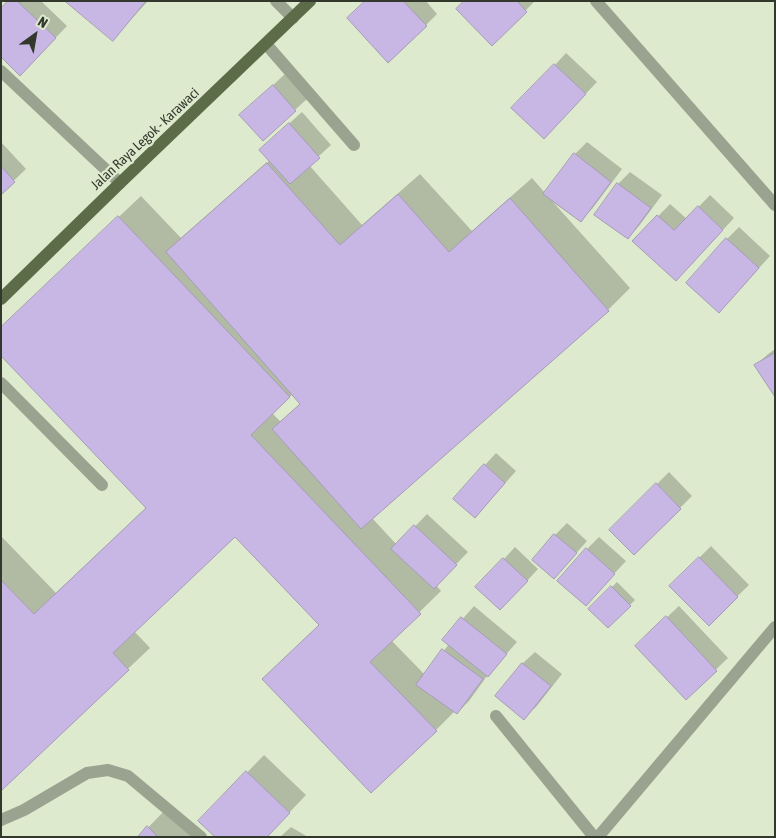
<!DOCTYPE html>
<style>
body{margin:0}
#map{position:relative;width:776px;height:838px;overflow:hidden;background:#deeace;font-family:"Asap Condensed",sans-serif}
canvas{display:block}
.frame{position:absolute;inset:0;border:2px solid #33382d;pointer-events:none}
.north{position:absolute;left:10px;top:10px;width:50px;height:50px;-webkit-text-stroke:4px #deeace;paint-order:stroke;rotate:32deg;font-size:14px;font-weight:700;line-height:20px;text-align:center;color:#33382d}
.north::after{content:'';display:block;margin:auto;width:18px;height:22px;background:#33382d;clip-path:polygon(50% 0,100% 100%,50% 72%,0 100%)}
</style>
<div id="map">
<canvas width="776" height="838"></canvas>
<div class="frame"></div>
<div class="north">N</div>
</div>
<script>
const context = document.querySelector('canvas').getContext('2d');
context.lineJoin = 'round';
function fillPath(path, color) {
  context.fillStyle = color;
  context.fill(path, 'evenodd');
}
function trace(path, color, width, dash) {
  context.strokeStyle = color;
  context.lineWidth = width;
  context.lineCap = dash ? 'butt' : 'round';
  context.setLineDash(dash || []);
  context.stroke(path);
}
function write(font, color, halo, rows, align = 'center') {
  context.font = font + ' "Asap Condensed",sans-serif';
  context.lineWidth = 4.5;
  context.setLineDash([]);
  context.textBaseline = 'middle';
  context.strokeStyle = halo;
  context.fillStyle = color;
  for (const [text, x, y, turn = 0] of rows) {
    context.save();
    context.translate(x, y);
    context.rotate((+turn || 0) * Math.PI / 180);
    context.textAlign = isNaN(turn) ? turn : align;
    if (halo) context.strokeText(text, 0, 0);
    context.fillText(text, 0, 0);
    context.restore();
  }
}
fillPath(new Path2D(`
 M10,1h31l26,25 -35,36z
 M66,1h82l-35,38z
 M366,1h60l11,13 -11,11z
 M466,1h69l-43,43z
 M566,53l31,29 -42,44v-61z
 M285,74l22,25 -44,40 -22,-24z
 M302,112l29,33 -22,20 53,60 58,-51 52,57 60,-53 13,15 30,-39 12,-12 35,27 -30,40 -12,12 -27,-19 77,86 -22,22 -236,208 25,27 30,-31 41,38 -32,33 5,6 -50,49 34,35 24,-31 -5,-4 30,-34 43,36 -30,34 -18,25 -12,12 -2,-2 -19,19 -116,-105 -85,-90 -101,96 16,17 -149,141v-253l55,57 91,-86 -137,-188 131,-123 40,42 89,-78 3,-22zM293,394l8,9 -20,19 -9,-9z
 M1,142l25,27 -25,24z
 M630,172l32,23 -23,31 -11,12 -33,-24 23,-30z
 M710,195l24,23 -46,50 -54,-27 36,-37 17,15z
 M739,227l31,29 -39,43 -4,-60z
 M775,349v46l-19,-30 12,-11z
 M496,453l20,18 -30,34 -1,-40z
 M669,472l23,24 -58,58 -23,-24z
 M567,523l20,18 -33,37 1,-43z
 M599,537l27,24 -29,31 -10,-43z
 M711,546l38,39 -40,39 -38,-38z
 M515,547l23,22 -26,28 -8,-38z
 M617,582l18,18 -27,27 -18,-18z
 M679,606l49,52 -42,40 -37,-64z
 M535,652l27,22 -26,33 -12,11 -27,-22 26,-33z
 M264,755l42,40 -40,42 -66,-16z
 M165,810l30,27h-56z
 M291,827l17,10h-28z`), '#0003');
const building = new Path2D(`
 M8,1h9l39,37 -36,38 -19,-19v-49z
 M65,1h81l-33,40z
 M365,1h38l24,25 -39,37 -41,-45z
 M464,1h53l10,11 -35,34 -36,-37z
 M554,64l32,30 -42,45 -33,-31z
 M273,85l23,26 -33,30 -24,-26z
 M289,123l31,35 -30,26 -31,-34z
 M574,153l37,29 -30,40 -38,-28z
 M267,163l73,82 58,-51 51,58 61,-54 99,113 -248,218 -89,-100 28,-25 -134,-152z
 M1,166l14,16 -14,13z
 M617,183l34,25 -23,31 -34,-24z
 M698,206l25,24 -47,51 -44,-40 25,-26 17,15z
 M118,216l172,181 -39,38 170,179 -51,48 67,69 -66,62 -109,-114 57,-54 -84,-88 -122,116 16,17 -128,121v-211l33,34 112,-106 -145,-152v-29z
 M726,238l33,30 -40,45 -33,-30z
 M775,353v44l-21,-32z
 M484,464l21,19 -30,35 -22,-19z
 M656,483l25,26 -47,46 -25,-25z
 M414,525l43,40 -23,24 -43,-40z
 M554,534l23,19 -23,26 -22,-19z
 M586,548l29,26 -29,32 -29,-25z
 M699,557l39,40 -29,29 -40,-40z
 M503,558l25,23 -28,29 -25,-23z
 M611,586l20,20 -23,22 -20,-19z
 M666,616l51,55 -31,29 -51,-54z
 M461,617l46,37 -19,23 -46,-37z
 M442,649l41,30 -26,35 -41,-29z
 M522,663l29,23 -27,34 -29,-24z
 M246,771l44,42 -23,24h-52l-17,-16z
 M147,826l11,11h-20z`);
fillPath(building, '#c8b7e5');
trace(building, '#a49bb5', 1);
trace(new Path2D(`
 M276,1l17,17
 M266,44l88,101
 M1,383l101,102`), '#9aa38f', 12);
trace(new Path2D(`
 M596,1l179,204
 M1,71l119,112
 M496,716l98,121
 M598,837l177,-210`), '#9aa38f', 12);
trace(new Path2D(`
 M1,820l23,-10 63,-37 21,-3 20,6 73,61`), '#9aa38f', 12);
trace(new Path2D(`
 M1,299l119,-116 190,-182`), '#5d6c48', 12);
write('14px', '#33382d', '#deeace', [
 ["Jalan Raya Legok - Karawaci",145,139,-43]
]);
</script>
